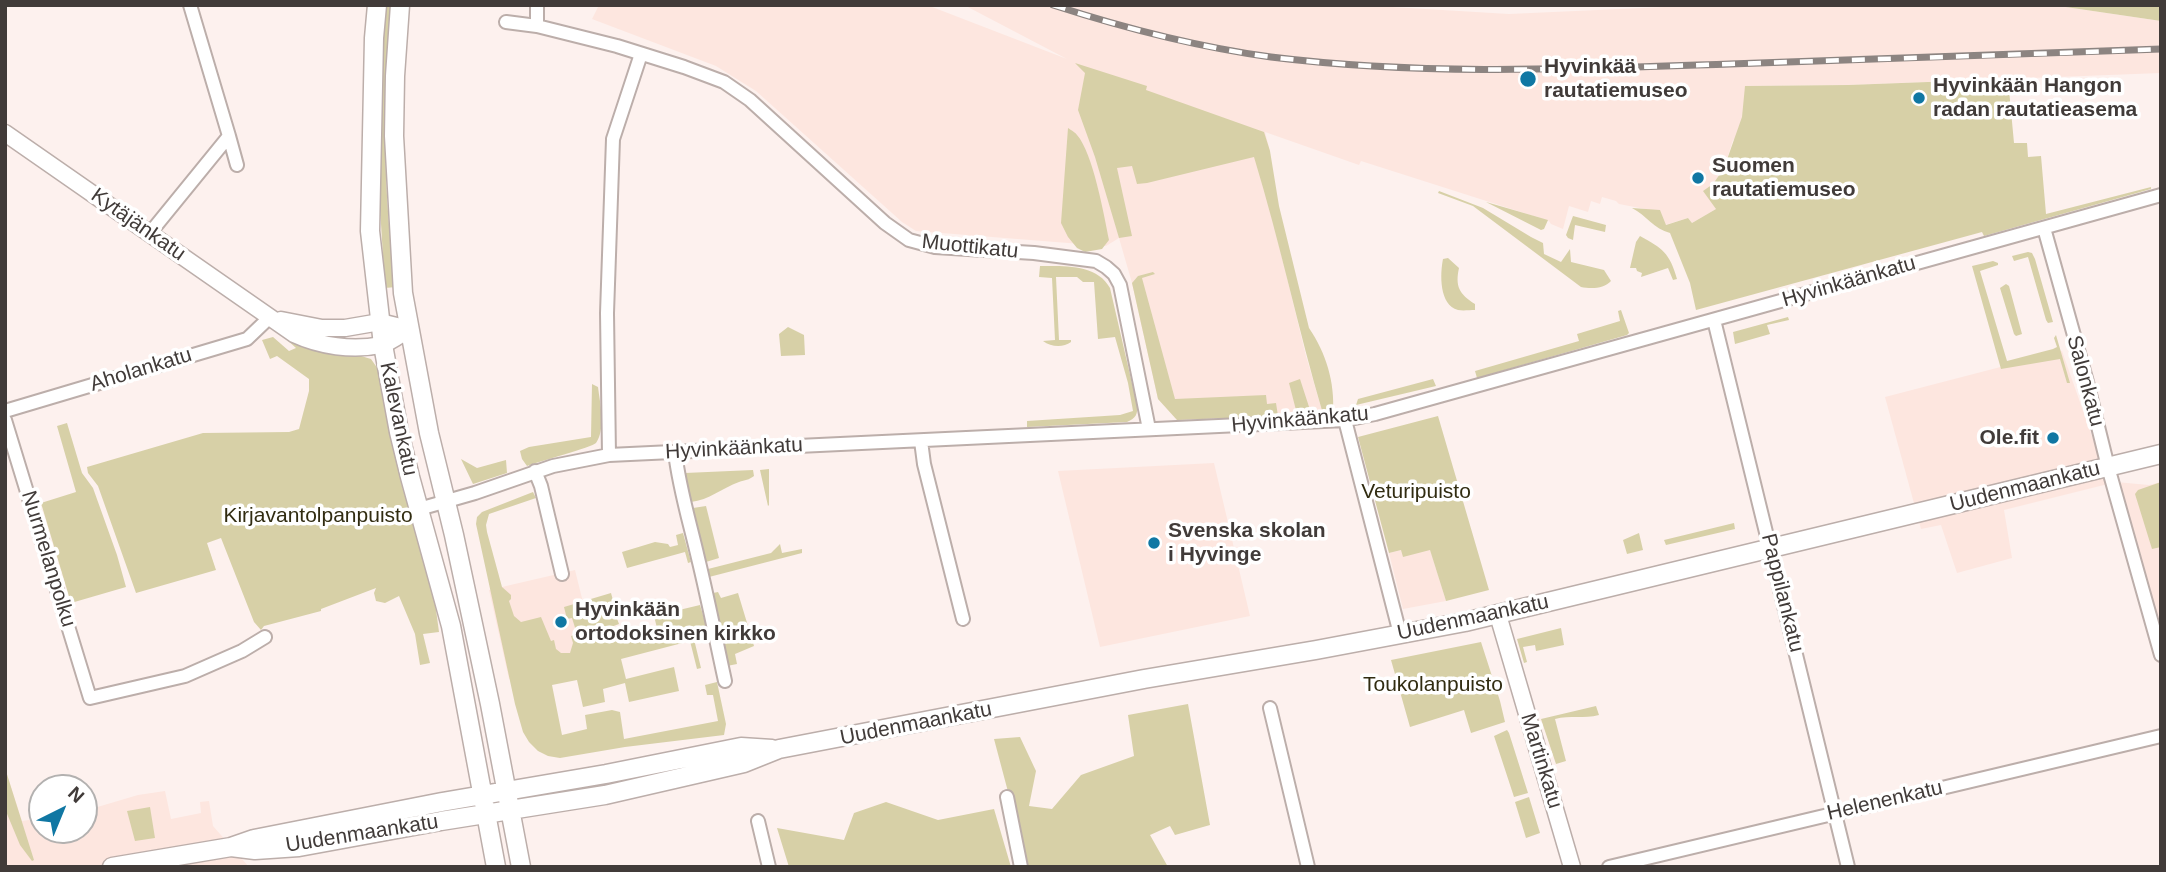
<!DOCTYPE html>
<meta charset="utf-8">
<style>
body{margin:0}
#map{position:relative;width:2166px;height:872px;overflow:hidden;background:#fdf1ee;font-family:Helvetica,sans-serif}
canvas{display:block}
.frame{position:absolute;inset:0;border:7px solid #413b39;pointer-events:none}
.north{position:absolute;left:28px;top:774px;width:70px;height:70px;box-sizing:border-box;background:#fff;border:2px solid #b3b1b0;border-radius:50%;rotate:43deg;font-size:19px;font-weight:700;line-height:28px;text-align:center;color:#413b39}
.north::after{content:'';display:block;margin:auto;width:24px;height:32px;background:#1077a3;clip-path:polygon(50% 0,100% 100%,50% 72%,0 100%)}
</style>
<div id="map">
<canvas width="2166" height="872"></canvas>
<div class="frame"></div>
<div class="north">N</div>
</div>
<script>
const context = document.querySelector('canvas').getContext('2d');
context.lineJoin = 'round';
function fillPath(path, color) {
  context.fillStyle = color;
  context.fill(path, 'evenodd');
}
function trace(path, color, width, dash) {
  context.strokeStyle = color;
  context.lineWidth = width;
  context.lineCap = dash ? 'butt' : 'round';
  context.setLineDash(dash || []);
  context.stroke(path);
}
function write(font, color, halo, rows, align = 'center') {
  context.font = font + ' Helvetica,sans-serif';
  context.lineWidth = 7;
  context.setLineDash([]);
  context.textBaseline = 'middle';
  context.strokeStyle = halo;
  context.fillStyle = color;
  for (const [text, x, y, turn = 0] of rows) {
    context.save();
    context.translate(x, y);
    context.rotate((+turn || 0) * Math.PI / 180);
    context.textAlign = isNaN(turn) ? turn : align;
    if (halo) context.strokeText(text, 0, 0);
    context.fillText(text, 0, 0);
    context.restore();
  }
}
fillPath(new Path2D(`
 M599,5h328l140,54 -103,-54h395l150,9 199,-9h344l109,16v52l-313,12 -103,1 57,35 -69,19 -9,28 -11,16 3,25 -24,14 -4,-5 -23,7 -20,-16 -26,-5 -3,-3 -14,-4 -2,7 -9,-3 -3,11 -19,-6 -6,23 -12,-5 -2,-3 -188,-60 -2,4 -94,-33 5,19 1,61 35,144 17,58 -146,6 -19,-21 -26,-116 -13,-45 -13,8 -190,-15 -14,-9 -146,-131 -40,-25 -124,-47z
 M2062,351l32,91 22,40 33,3 12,-3v155l-45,-155 -112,28 8,48 -55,15 -16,-48 -20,4 -36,-132z
 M1214,463l36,153 -150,31 -42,-176z
 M1428,543l18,58 -43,8 -14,-56z
 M575,570l22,89 -88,20 -20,-89z
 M5,768l17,53 20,-3v12h42v-19l54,-16 27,-4 6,28 30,-6 -1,-11 9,-1 4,25 36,41h-244z`), '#fde6df');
fillPath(new Path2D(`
 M385,5h6c-9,93 -8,189 5,282l-11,1 -7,-112 2,-105z
 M2052,5h109v16z
 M1075,63l72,23 -1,4 118,42 6,19 9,55 30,122c17,25 26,54 24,85l-10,1c-25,-85 -43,-172 -69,-257l-107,26 -10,1 -5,-18 -15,2 15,68 -13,2 -24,-81 -17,-47 7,-37z
 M2008,79l6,64h13l1,14 13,-1 5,58 105,-27v2l-167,47 -2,-4 -286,78 -6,-27 -20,-50c-16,-4 -24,-18 -38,-25l28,2 6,15 22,-7 4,5 24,-14 -13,-18 10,-7 11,-16 18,-51 3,-31 103,-1z
 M1068,128c3,2 8,5 9,7 16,18 27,80 32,105l-7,9 -17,3 -8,-4 -9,-11 -7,-14z
 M1439,191l44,17 48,29 12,6 1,11 17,8 9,-13 1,13 33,8 7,11c-7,8 -20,8 -30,6l-108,-81 -35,-13z
 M1486,202l62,18 -4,9 -3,1z
 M1573,216l33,9 -1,7 -30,-7 -2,15 -5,-2 -2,-3z
 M1640,236c22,12 30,17 37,43l-4,1 -5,-12 -27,9 1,-4 -5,-2 -1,-3h-6l6,-26z
 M2028,252l4,1 3,6 18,63 -5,1 -2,-3 -18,-63 -14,4 -2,-5z
 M1448,258l11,10c-4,18 0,26 16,36v6c-5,0 -12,1 -17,0 -19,-5 -18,-36 -15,-51z
 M1993,261l5,2v2l-18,6 27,90 46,-12 4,-2 -3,-9 2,-3 14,48h-3l-7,-24 -59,10 -29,-103z
 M1040,266c24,0 57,-2 70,22l27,117c1,9 -1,13 -10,17l-100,5v-6l93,-6 13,-4 -5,-28 -13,-46 -17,2 -4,-57h-11l-6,-5h-21l3,63h12v2c-8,6 -20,5 -28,-1l12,-1 -3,-62 -13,-1z
 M1153,272l2,2 -13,4 33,121 91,-4 1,9 9,-1 2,13 -101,4 -19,-21 -26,-116 6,-7z
 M2006,284l3,2 13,48 -6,2 -2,-2 -14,-46z
 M1621,310l8,23 -2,2 -150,43 -2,-7 104,-30 -2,-7 43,-13 -2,-10z
 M1788,317l1,3 -22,5 3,9 -35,10 -2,-12z
 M788,327l16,8 1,20 -24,1 -2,-22z
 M273,337l16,14 7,-3 -11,-10h3l13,9 60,9 10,3 7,10 24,117 32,109 5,37 -16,2 7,29 -10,2 -5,-31 -16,-38 -14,7 -9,-2 -2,-8 2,-5 -55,21v2l-57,15 -3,4 -7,-8 -33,-84 -14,5 9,27 -80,23 -38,-107 -10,-13 -1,-6 116,-34 86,-1 10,-3 10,-38v-12l-32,-23 -7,3 -8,-19z
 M1300,379l11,34 -14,1 -8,-31z
 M1433,379l3,7 -80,19 2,-6z
 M592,384l6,3c2,16 8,42 -2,56 -3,4 -59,19 -69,23l-5,-7 -2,-8 9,-4 62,-10z
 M1438,416l51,174 -43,11 -16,-51 -27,7 -2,-7 -12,3 -31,-116z
 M67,423l15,50 11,15 24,67 9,32 -55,16 -30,-100 35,-11 -19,-66z
 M461,459l16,9 29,-8 1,13 -34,11z
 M769,469v36l-1,1 -8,-36z
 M753,470l1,6c-5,4 -9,4 -15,6 -17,6 -30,18 -48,20l-6,-29z
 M2161,482v65l-9,2 -17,-55 3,-4z
 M533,492l3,6 -47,16 -3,11 1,7 15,55 9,8v4l-2,2 5,15 7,6 20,-5 10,24 3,-1 2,9 5,4h9l3,-10 -2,-7 6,-2 -5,-16 -5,1 -3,-12 47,-14 3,11 -7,3 2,10 7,-1 3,8 -8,3 1,6 9,-3 3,12 18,-5 2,7 16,-4 -6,-24 46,-11 6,20 -1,3 -13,3 9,37 -4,1 -7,-28 -69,18 5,20 48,-12 5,24 -50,11 -4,-19 -22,6 2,13 -22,5 -6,-27 -25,5 10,50 25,-6 -2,-14 27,-5 8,2 4,27 94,-18 -5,-26h-6l-2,-10 12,-3 9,42 -2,11 -99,12 -65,11 -12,-2 -10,-5 -9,-9 -6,-10 -8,-28 -39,-180 1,-7 5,-5z
 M706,506l13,52 -13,4 -13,-54z
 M1734,523l1,6 -69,16 -2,-5z
 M683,533l8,29 -3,1 -3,-11 -58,16 -5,-16 33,-10 13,2 2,3 8,-2 -2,-10z
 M1639,533l4,17 -16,4 -4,-14z
 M780,544l2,9 20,-4v4l-93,24 -1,-8 63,-16z
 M718,592l3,6 17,-5 16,53 -19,8 2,10 -10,2 -11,-44 -3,-29z
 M1561,628l3,17 -28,6 -1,-6 -12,2 4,15 -3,1 -7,-24z
 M1481,642l19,59 5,21 -34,11 -7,-23 -54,17 -19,-67z
 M1188,704l22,121 -35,10 -5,-9 -20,9 18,32h-140l-34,-128 26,-2 16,34 -7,35 23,3 29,-34 53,-19 -6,-41z
 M1596,706l3,9c-15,4 -29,0 -44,4l11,42 -10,3 -15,-45z
 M1507,730l2,3 19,60 -14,4 -20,-61z
 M5,768l29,92 -2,1 -12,-16 -15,-36z
 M1529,797l11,36 -14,5 -11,-36z
 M886,802l52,18 56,-11 17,58h-222l-12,-39 67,12 10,-27z
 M150,807l5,31 -20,3 -8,-30z`), '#d7d0a7');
const minor = new Path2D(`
 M506,22l31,4 80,20 67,21 40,15 26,18 135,123 24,17 26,7 99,6 62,8 10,6 8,7 6,11 29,144
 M537,26v-21
 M229,136l8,29
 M2044,228l43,154 21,85 53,188
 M150,233l79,-97 -39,-131
 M1714,320l134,547
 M5,411l242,-72 23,-22
 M5,420l85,278 95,-22 57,-25 23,-14
 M1345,420l55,214
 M921,441l3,23 39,155
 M675,452c4,36 15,71 23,106 10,41 18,82 27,123
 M609,455l-2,-142 6,-174 28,-85
 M535,471l6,15 21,88
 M419,509l56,-16 78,-27 56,-11 736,-35 30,-6 786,-219
 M1270,708l38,159
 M1007,797l14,70
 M758,821l11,46
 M1609,867l552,-131`);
const tertiary = new Path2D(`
 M5,133l289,201c26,12 58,17 87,11 9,-2 20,-11 28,-16
 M281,320l41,8h23l35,-6 29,7
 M1498,615l74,252`);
const secondary = new Path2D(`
 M377,5l-3,33 -4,193 13,114 16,87 11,45 41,149 45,241
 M400,5l-5,71 -1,60 9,157 26,140 25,102 36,169 31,163
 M231,847l24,3 44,-3 142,-26 164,-26 139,-32 35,-14 365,-70 172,-29 149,-28 696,-168
 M112,867l119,-20 23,-8 188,-37 164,-28 135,-27 31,2`);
trace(minor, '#bcaeaa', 16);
trace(tertiary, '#bcaeaa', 19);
trace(secondary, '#bcaeaa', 21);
trace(minor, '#fff', 12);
trace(tertiary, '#fff', 16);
trace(secondary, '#fff', 18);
const rail = new Path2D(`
 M1053,5c71,23 144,42 218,52 153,19 306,12 459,7 143,-5 287,-9 431,-15`);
trace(rail, '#8c8481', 7);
trace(rail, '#fff', 4.5, [13]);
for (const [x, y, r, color] of [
 [1528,79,9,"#1077a3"],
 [1919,98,7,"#1077a3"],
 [1698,178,7,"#1077a3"],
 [2053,438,7,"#1077a3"],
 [1154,543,7,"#1077a3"],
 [561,622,7,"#1077a3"]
]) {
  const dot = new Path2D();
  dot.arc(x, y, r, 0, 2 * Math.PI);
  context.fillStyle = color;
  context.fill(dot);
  trace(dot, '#fff', 2.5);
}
write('bold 21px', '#413b39', '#fff', [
 ["Hyvinkää",1544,67],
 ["rautatiemuseo",1544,91],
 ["Hyvinkään Hangon",1933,86],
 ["radan rautatieasema",1933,110],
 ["Suomen",1712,166],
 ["rautatiemuseo",1712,190],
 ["Ole.fit",2039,438,"right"],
 ["Svenska skolan",1168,531],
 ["i Hyvinge",1168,555],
 ["Hyvinkään",575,610],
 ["ortodoksinen kirkko",575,634]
], 'left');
write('21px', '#413b39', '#fff', [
 ["Kytäjänkatu",138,225,35],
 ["Muottikatu",970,247,6],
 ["Hyvinkäänkatu",1849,282,-16],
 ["Aholankatu",141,370,-17],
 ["Salonkatu",2085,381,75],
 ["Kalevankatu",398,419,78],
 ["Hyvinkäänkatu",1300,420,-5],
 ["Hyvinkäänkatu",734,449,-3],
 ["Uudenmaankatu",2025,487,-14],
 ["Nurmelanpolku",48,559,73],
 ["Pappilankatu",1782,593,76],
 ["Uudenmaankatu",1473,618,-12],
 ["Uudenmaankatu",916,724,-11],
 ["Martinkatu",1541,761,73],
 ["Helenenkatu",1885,801,-13],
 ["Uudenmaankatu",362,834,-9]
]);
write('21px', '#312c11', '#fff', [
 ["Veturipuisto",1416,492],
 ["Kirjavantolpanpuisto",318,516],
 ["Toukolanpuisto",1433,685]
]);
</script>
